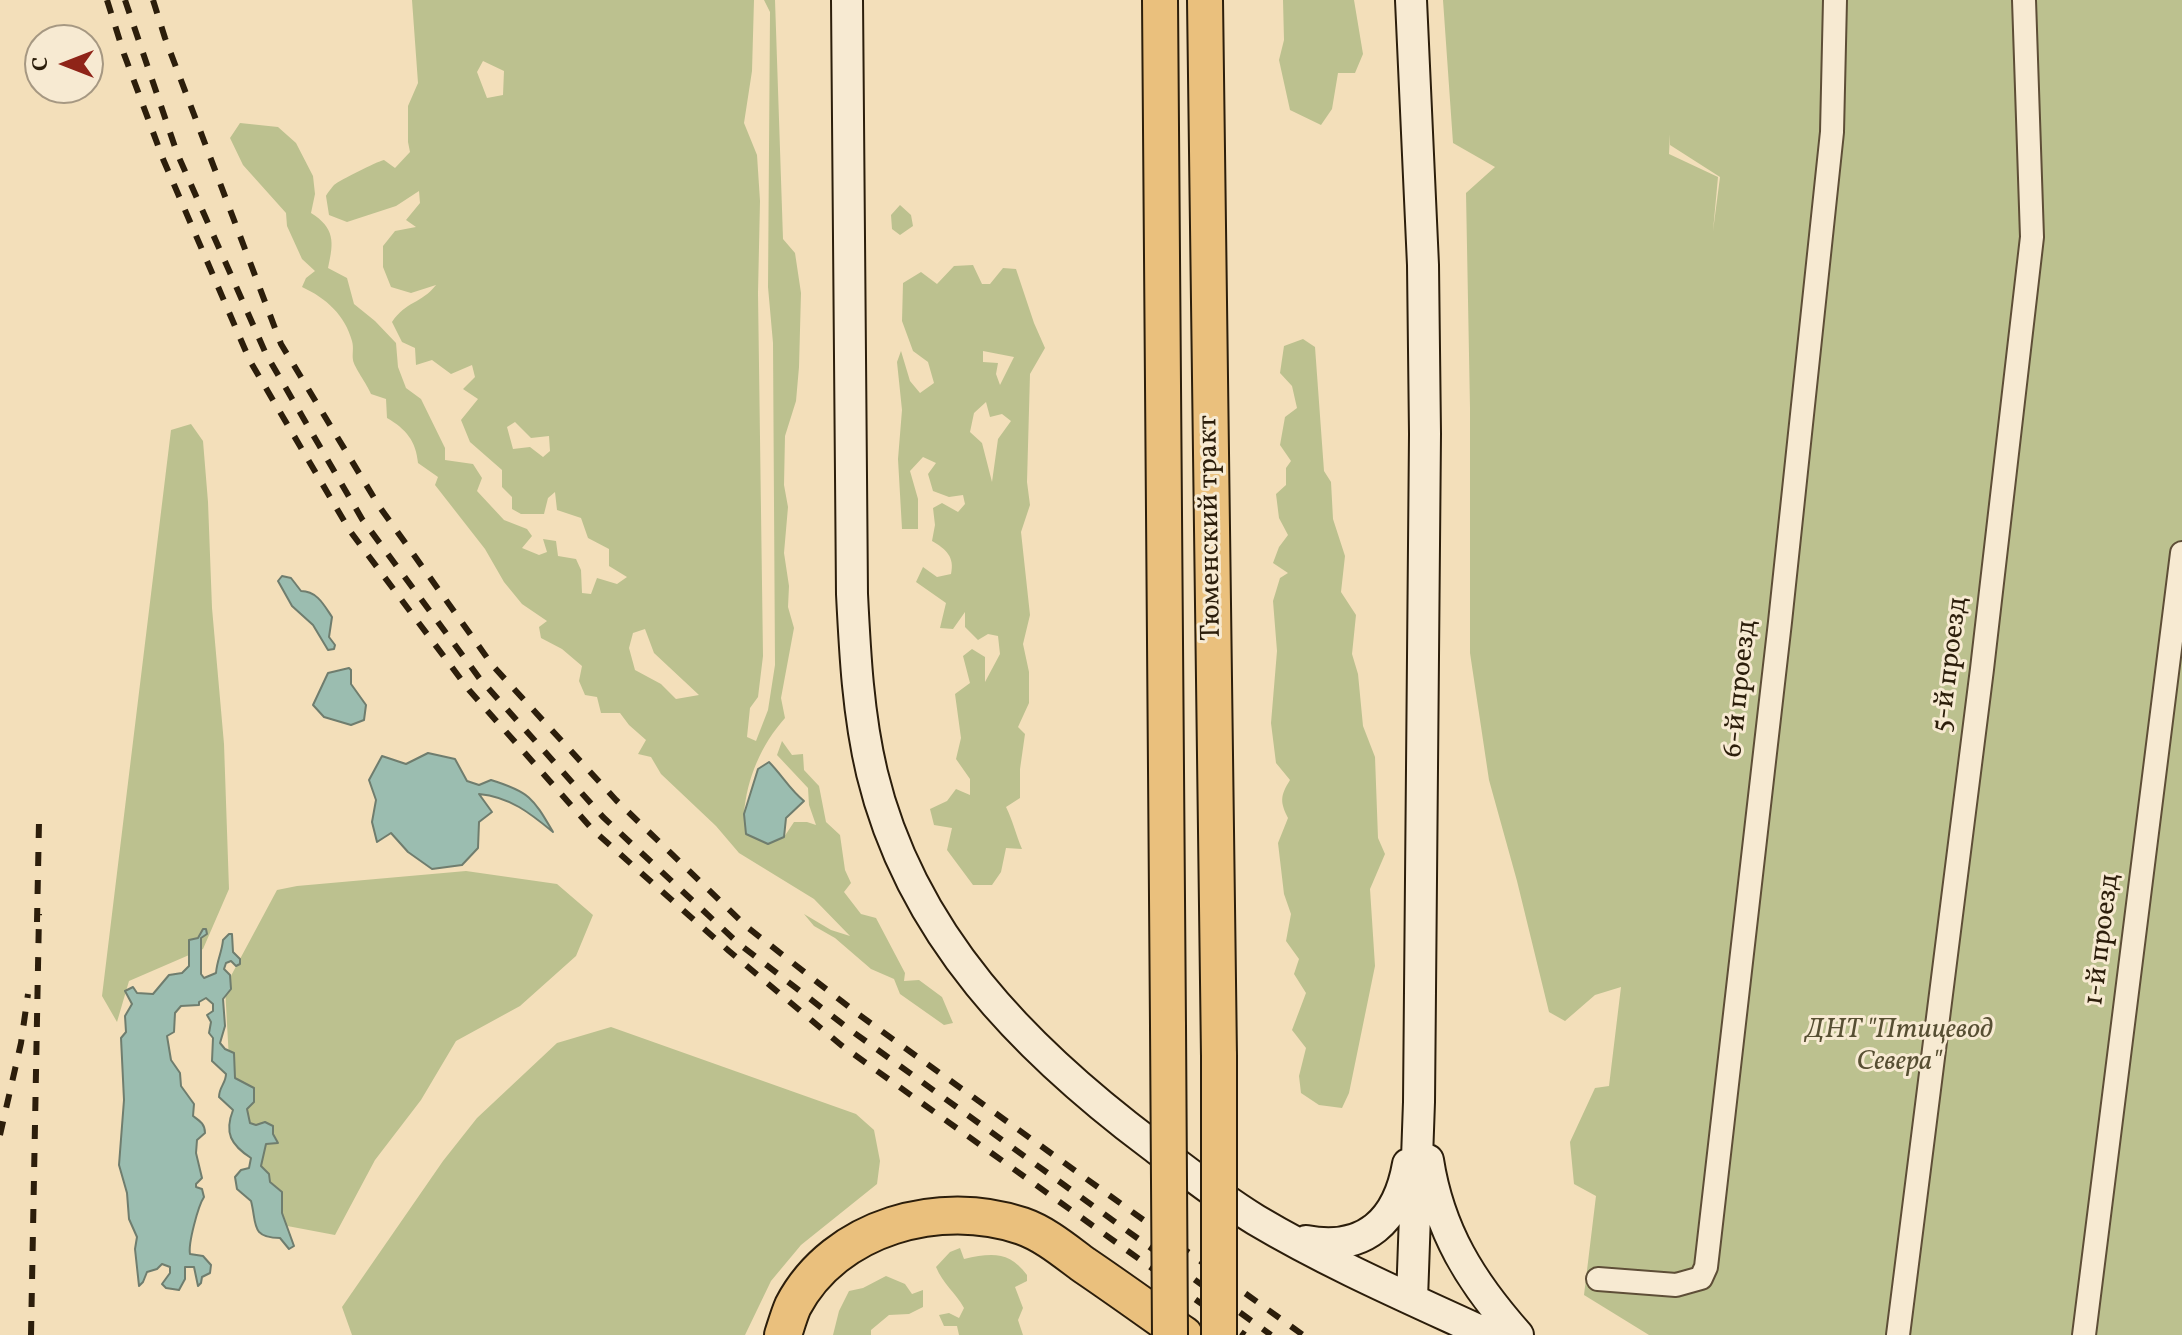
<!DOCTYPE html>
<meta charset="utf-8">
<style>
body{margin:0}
#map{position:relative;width:2182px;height:1335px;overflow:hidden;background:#f3dfba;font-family:Vollkorn,serif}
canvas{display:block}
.north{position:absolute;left:24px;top:24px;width:80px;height:80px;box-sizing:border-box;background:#f7ead2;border:2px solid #a69882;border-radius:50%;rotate:270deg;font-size:22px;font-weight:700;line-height:32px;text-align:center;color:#2c1e0b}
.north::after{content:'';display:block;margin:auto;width:28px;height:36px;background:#8f2418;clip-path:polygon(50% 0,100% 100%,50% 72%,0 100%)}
</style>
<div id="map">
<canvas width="2182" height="1335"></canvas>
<div class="north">С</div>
</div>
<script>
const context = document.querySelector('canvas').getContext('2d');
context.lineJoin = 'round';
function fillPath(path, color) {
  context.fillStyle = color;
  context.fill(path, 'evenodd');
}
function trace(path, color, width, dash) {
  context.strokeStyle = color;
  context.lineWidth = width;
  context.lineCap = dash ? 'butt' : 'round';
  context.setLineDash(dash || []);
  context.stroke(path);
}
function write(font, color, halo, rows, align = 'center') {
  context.font = font + ' Vollkorn,serif';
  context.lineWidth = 6;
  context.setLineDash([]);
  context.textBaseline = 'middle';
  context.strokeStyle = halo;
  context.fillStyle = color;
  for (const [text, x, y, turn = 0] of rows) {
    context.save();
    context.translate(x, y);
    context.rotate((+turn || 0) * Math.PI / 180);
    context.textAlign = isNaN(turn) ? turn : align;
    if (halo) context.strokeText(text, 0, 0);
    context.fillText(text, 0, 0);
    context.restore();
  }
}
fillPath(new Path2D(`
 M412,0h342l-2,71 -8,52 13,32 3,46 -2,92 5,363 -5,41 -8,11 -3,29 9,4 12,-31 7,-45 -2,-322 -5,-56 2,-275 -6,-12h11l8,239 12,14 6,40 -2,74 -3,34 -11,35 -1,49 4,22 -4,46 5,33 -1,21 6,21 -13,70 4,20c-24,27 -38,60 -41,96l40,23 10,-15h13l9,3 -7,-20 -1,-17 -31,-33 5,-14 10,14 11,-1 1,16 15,16 7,36 14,13 5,35 6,13 -7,9 17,22 15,4 29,55 -1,8 15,-1 23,17 11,26 -9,2 -44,-31 -6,-15 -23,-10 -36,-31 -21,-12 -10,-12 27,16 19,6 -36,-37 -75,-46 -23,-27 -55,-52 -10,-17 -13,-3 8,-14 -17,-15 -9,-12h-19l-4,-16 -12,-2 -6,-14 3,-15 -20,-17 -21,-11 -2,-11 8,-6 -25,-17 -18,-22 -19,-33 -50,-64 3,-8 -20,-14c-2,-22 -12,-34 -31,-45l-1,-19 -15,-5c-4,-10 -17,-27 -18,-34 -1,-6 1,-12 -1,-19 -7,-26 -26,-43 -50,-54l4,-9 9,-7 -13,-12 -15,-33 -1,-13 -43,-48 -13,-27 10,-15 38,4 18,16 17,33 2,18 -4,19c24,15 23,29 17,55l19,10 7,26 21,17 21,22 2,24 8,21 15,11 24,49v12l28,4 9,14 -5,13 27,29 23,9 5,7 -10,12 17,7 8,-3 -4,-13 13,2 2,15 18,3 5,11 1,23 9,1 6,-16 20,6 10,-7 -18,-11v-17l-21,-11 -7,-20 -24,-8 -2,-18 -7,6 -4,16h-23l-9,-5v-12l-10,-10v-17l-32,-28 -9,-22 17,-21 -15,-10 12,-12 -3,-12 -21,9 -19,-14 -16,5 -1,-17 -13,-6 -10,-20c14,-21 29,-18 44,-37l-25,8 -20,-6 -8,-20v-21l12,-15 21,-4 -10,-7 14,-17 -1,-12 -23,15 -49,16 -18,-7 -3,-19c0,-1 7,-10 8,-11 6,-5 42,-23 50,-25l11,8 15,-16 -2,-10v-36l10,-23zM483,61l21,10 -1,24 -16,3 -10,-26zM515,422l16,16 18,-2 1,15 -7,6 -13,-10 -17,2 -6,-22zM645,629l9,24 45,42 -23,4 -15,-15 -26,-14 -6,-22 4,-15z
 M1283,0h71l9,54 -8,19h-17l-6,36 -11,16 -31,-15 -11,-50 5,-20z
 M1443,0h739v1335h-533l-65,-40 12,-99 -22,-12 -4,-42 25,-54 14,-2 12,-99 -26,8 -30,26 -16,-9 -32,-131 -28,-101 -19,-127v-245l-4,-215 29,-26 -42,-24zM1670,134v11l50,32 -7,54 5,-54 -49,-23z
 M900,205l11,10 2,11 -13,9 -8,-6 -1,-14z
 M973,265l9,19h8l13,-16 13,1 18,54 11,25 -15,26 -3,108 3,23 -9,27 9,83 -7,29 6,28v31l-11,24 7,7 -5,35v29l-14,9c7,14 10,28 16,42l-16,-1 -5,24 -9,13h-19l-26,-35 5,-22 -18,-3 -4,-16 17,-8 9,-12 14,6v-16l-14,-20 5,-21 -6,-44 15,-11 -7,-27 9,-7 13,8v25l15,-28 -2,-18 -10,-2 -10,6 -13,-13v-15l-12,17 -13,-1 6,-25 -30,-21 7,-15 14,10 14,-3c4,-17 -5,-25 -19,-33l3,-16 -2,-17 9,-5 16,9 7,-8 -2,-9 -14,2 -16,-6 -5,-17 8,-11 -13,-6 -13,14 8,28v30h-16l-4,-70 4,-49 -5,-48 4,-11 9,30 10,12 14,-10 -6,-21 -15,-11 -11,-30 1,-38 18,-11 16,12 17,-18zM983,351l31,6 -14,28 -4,-11 2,-11 -15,-1zM986,402l4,15 12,-3 9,7 -13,18 -6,43 -10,-39 -12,-11 4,-19z
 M1303,339l12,8 9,124 7,11 2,37 12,37 -4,36 15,23 -4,39 6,20 5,52 12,31 3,81 7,16 -15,35 5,77 -26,127 -7,15 -23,-3 -18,-12 -2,-17 7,-28 -14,-18 14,-37 -12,-19 5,-15 -13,-18 5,-27 -7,-20 -6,-51 10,-25c-8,-16 -8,-22 2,-38l-14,-17 -5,-40 6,-72 -4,-50 7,-23 8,-5 -15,-10 6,-16 9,-12 -9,-17 -3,-24 10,-9v-17l5,-7 -11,-16 5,-28 12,-9 -5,-22 -12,-13 4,-27z
 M191,424l12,17 5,61 4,106 12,136 5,145 -26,60 -74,32 -12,41 -15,-26 69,-566z
 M466,871l91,13 36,31 -17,41 -56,50 -64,35 -35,59 -46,60 -40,75 -53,-10 -37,-86 -16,-79 -4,-73 52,-97 20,-4z
 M611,1027l245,87 18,16 6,31 -3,23 -76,61 -30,36 -26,54h-393l-10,-28 101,-146 34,-43 80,-75z
 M960,1248l4,11c28,-6 45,-8 63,16v6l-12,6 8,21 -5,12 5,15h-64l-2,-9h-13l-5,-11 10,-2 10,5 5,-10c-9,-16 -21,-24 -28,-41l14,-15z
 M886,1276l19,8 7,10 11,-4v17l-14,7 -20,1 -18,15v5h-38l6,-24 10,-20 14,-3z`), '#bcc18f');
const water = new Path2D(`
 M282,576l9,2 10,13c16,0 23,14 31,26l-3,20 6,8 -1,4 -6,1 -15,-25 -21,-19 -14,-25z
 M349,668l2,2v14l15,21 -2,15 -13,5 -27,-8 -11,-12 15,-32z
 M428,753l27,6 12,22 12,4 12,-5c39,12 42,18 62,52 -23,-19 -43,-35 -74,-38l13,18 -13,10 -1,26 -16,17 -30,4 -24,-17 -17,-19 -14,9 -5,-20 4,-22 -7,-20 13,-24 24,8z
 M769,762c13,13 21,28 35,39l-18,17 -2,19 -16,7 -22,-10 -2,-20 14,-45z
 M203,929h3l1,5 -6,4v36l3,4 12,-5c1,-13 6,-21 7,-33l6,-6h3l1,18 7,7v5l-4,2 -5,-5 -5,2 -2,6 6,6 1,14 -8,10 2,27 -5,17 5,6 9,4 1,25 19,10v14l-7,7 3,14 6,2 9,-3 8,4v8l5,9 -12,1 -5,22 8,8 1,8 12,10v21l12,33 -5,3 -9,-11c-30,0 -23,-15 -29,-37l-14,-12 -2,-12 6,-7 8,-2 2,-10c-20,-13 -27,-25 -18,-48l-14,-13c0,-10 7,-14 7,-23l-14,-13 1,-23 -4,-5 2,-11 -4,-7 6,-4v-7l-7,-6 -7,4v3l-18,1 -6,7 -1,19 -7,4 4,24 9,13 1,13 13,18 -1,12c7,5 12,8 12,17l-8,7 -1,13 6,25 -6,6v3l6,2 2,8c-6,9 -16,47 -14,57l13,2 8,9 -1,8 -8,4 -1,6 -3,3 -4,-19h-9v12l-6,11 -13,-2 -4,-4 8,-11v-6l-8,-3 -5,5 -10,3 -4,10 -4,4 -4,-37 2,-12 -8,-18 -2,-26 -8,-28 5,-65 -3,-62 5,-6 -1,-16 7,-12 -7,-13 8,-4 4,6 16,1 16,-19 13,-2 7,-7v-26l9,-2z`);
fillPath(water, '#9bbdb0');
trace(water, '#6f7d6e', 2);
const minor = new Path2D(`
 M1598,1279l78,6 25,-7 5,-11 74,-645 52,-490 3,-132
 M1898,1335l84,-666 50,-432 -8,-237
 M2084,1335l98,-782`);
const secondary = new Path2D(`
 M847,0l5,594c3,60 6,120 20,179 39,162 153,277 281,373 34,26 67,52 103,74 74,44 155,79 233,115
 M1411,0l12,265 2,169 -6,668 -7,197
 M1428,1160c11,71 43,122 90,175
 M1306,1241c59,11 92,-20 102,-77`);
const primary = new Path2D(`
 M1160,0l8,1026
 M1205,0l14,1056`);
const trunk = new Path2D(`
 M783,1335c3,-9 6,-20 10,-29 42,-80 148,-108 229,-80 23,8 43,25 62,39 34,23 67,47 100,70`);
trace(minor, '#5e4e37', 26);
trace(secondary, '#2c1e0b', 34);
trace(primary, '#2c1e0b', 38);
trace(trunk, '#2c1e0b', 40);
trace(minor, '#f7ead2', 22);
trace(secondary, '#f7ead2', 30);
trace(primary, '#eac07d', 34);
trace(trunk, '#eac07d', 36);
trace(new Path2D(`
 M107,0l17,54 39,105 87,202 100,170 119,159 124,140 136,121 112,94 404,290
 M125,0l52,153 89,201 96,165 118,160 123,138 135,126 111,86 422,306
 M153,0l12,38 116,306 98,162 114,160 123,134 131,127 111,87 445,321
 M37,922l2,-100
 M0,1135l21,-92 7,-49
 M31,1335l8,-421`), '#2c1e0b', 6, [14, 14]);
const primaryBridge = new Path2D(`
 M1168,1026l2,309
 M1219,1056v279`);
trace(primaryBridge, '#2c1e0b', 38, []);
trace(primaryBridge, '#eac07d', 34);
write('28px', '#2c1e0b', '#f7ead2', [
 ["Тюменский тракт",1212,528,-91],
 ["5-й проезд",1952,665,-83],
 ["6-й проезд",1742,689,-84],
 ["1-й проезд",2104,940,-83]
]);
write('italic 28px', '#574f33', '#f7ead2', [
 ["ДНТ \"Птицевод",1899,1032],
 ["Севера\"",1899,1064]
]);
</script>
